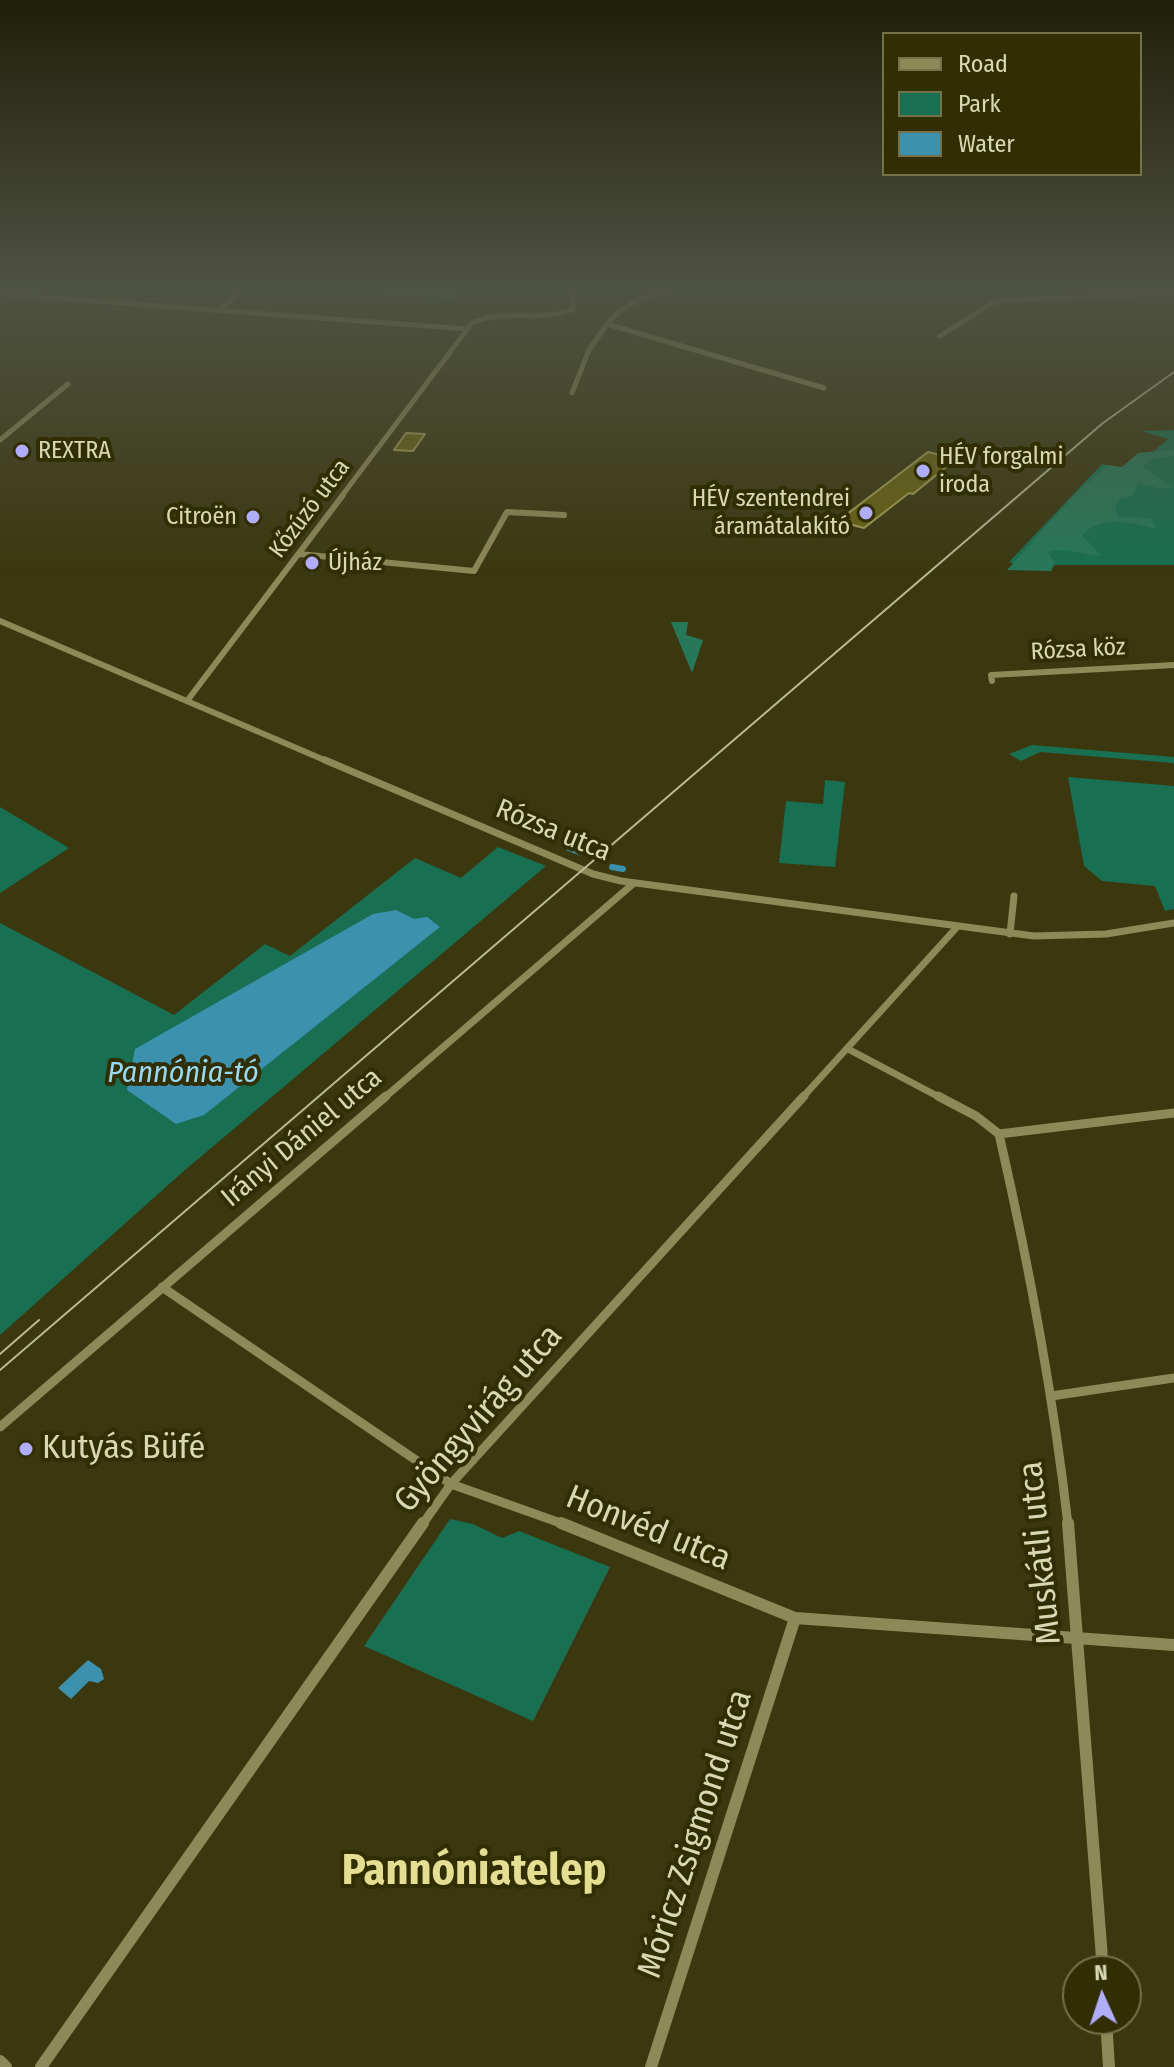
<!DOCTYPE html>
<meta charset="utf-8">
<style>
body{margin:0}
#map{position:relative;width:1174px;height:2067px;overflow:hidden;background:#3b3810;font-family:"Fira Sans Condensed",sans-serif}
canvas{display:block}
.legend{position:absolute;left:882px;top:32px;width:260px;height:144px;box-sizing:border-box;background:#312e04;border:2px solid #75724a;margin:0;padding:10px 14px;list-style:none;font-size:24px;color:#dad8b4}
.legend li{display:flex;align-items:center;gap:16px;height:40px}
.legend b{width:40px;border:2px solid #75724a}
.north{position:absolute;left:1062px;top:1955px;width:80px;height:80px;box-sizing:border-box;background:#312e04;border:2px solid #75724a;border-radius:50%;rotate:357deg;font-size:22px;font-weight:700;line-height:32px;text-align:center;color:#dad8b4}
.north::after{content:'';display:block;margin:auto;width:28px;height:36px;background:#b0aefa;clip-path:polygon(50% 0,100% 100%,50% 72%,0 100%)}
</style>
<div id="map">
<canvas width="1174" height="2067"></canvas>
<ul class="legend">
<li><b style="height:10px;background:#8d8958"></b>Road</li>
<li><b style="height:22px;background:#186f51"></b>Park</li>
<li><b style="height:22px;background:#3c91af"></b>Water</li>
</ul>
<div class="north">N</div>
</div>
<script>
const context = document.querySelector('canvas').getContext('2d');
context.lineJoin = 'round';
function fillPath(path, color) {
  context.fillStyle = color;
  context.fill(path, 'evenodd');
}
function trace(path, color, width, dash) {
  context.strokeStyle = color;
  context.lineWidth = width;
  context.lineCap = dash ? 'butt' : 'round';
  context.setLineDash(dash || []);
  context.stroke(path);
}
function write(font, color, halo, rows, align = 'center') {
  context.font = font + ' "Fira Sans Condensed",sans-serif';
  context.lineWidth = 8;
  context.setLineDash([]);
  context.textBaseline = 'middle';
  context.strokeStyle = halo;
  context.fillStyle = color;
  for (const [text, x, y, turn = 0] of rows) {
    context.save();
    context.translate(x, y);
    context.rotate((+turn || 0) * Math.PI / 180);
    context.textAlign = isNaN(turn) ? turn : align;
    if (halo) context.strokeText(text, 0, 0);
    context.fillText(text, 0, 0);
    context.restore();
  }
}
fillPath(new Path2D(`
 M367,287h100l-10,14 -96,-7z
 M1174,430v135h-155l-10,-3 93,-98 30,6 36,-31 -27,-8z
 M1032,745l142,12v9l-1,-3 -133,-11 -19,9 -12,-7z
 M1068,777l106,9v123l-9,2 -10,-25 -53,-5 -18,-15z
 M825,780l20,2 -10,85 -56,-4 7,-62 37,3z
 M0,807l69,41 -69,45z
 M498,847l48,19 -361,304 -185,165v-412l174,92 91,-71 25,12 125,-98 46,20z
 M450,1519l23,5 29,14 17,-7 91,36 -77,154 -169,-75z`), '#186f51');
fillPath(new Path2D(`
 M1174,450v6l-19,3 -12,7 29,21 -10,2 -24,-6 -5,13 -13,3 -5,8 3,10 33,1 6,11c-25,-6 -54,-15 -75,6l19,21c-20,0 -34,-10 -53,-4l7,11 -4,8 -44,-1 68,-76 33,-29 14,2 16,-14z
 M671,622h17l-2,13 17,5 -11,33z`), '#27785a');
fillPath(new Path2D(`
 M396,910l18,9 13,-2 13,10 -236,188 -28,9 -49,-34 8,-41 238,-135z
 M88,1660l13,9 3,10 -6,4 -9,-2 -18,18 -13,-11z`), '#3c91af');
trace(new Path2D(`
 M569,848l10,4
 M612,867l11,2`), '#3c91af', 6);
const building = new Path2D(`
 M406,433l19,1 -12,17 -19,-1z
 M928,452l28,7 -43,35 -4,-1 -45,35 -26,-7z`);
fillPath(building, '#686211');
trace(building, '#a6a056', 2);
trace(new Path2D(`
 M711,287c-41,2 -76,5 -104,37l217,64
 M0,294l467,35
 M221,309l24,-22
 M940,336l52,-33 12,-3 170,-7
 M572,393l17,-43 18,-26
 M0,440l68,-56
 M341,497l131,-174c33,-15 68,0 101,-14l1,-22`), '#8d8958', 5);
trace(new Path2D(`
 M299,554l175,17 33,-59 57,3
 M0,621l329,141
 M992,681l-1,-6 183,-10
 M187,701l156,-206`), '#8d8958', 6);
trace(new Path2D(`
 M325,760l268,114 28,7 413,55 72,-2 68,-11
 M1010,934l4,-38
 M848,1049l93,49
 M384,1098l250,-215
 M802,1098l155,-171`), '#8d8958', 7);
trace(new Path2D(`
 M938,1096l38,20 23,18 175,-21
 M999,1134c30,131 54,258 69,391
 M162,1287l289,197 115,41
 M1051,1396l123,-18
 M0,1427l386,-331
 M422,1525l29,-41 353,-388`), '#8d8958', 9);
trace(new Path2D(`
 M561,1523l234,95 379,27
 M1068,1523l35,448
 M1106,2019l3,48
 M0,2061l6,6
 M41,2067l382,-544
 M651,2067l144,-449`), '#8d8958', 12);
trace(new Path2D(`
 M0,1354l39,-34
 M0,1370l1103,-947 71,-51`), '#bcba95', 2);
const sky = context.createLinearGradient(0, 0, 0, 577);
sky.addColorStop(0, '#201f09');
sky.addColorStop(0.5, '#4f5342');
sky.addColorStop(1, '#4f534200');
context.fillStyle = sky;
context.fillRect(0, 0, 1174, 577);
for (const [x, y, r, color] of [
 [22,451,8,"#b0aefa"],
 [923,471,8,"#b0aefa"],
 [866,513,8,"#b0aefa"],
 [253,517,8,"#b0aefa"],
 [312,563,8,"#b0aefa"],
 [26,1449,8,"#b0aefa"]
]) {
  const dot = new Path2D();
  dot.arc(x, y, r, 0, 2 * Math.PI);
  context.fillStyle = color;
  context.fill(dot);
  trace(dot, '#312e04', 3);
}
write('24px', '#dad8b4', '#312e04', [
 ["REXTRA",38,451],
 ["HÉV forgalmi",939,457],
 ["iroda",939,485],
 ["HÉV szentendrei",850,499,"right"],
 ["áramátalakító",850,527,"right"],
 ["Citroën",237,517,"right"],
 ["Újház",328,563]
], 'left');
write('24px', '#dad8b4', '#312e04', [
 ["Kőzúzó utca",310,509,-53],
 ["Rózsa köz",1078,650,-3]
]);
write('28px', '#dad8b4', '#312e04', [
 ["Rózsa utca",553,831,22],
 ["Irányi Dániel utca",302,1138,-40]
]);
write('italic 30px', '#99d8f2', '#312e04', [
 ["Pannónia-tó",183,1074]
]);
write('34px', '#dad8b4', '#312e04', [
 ["Gyöngyvirág utca",479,1419,-49],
 ["Honvéd utca",648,1529,22],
 ["Muskátli utca",1041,1553,-96],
 ["Móricz Zsigmond utca",696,1834,-72]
]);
write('34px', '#dad8b4', '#312e04', [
 ["Kutyás Büfé",42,1449]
], 'left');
write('bold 44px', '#e3de92', '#312e04', [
 ["Pannóniatelep",474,1872]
]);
</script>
